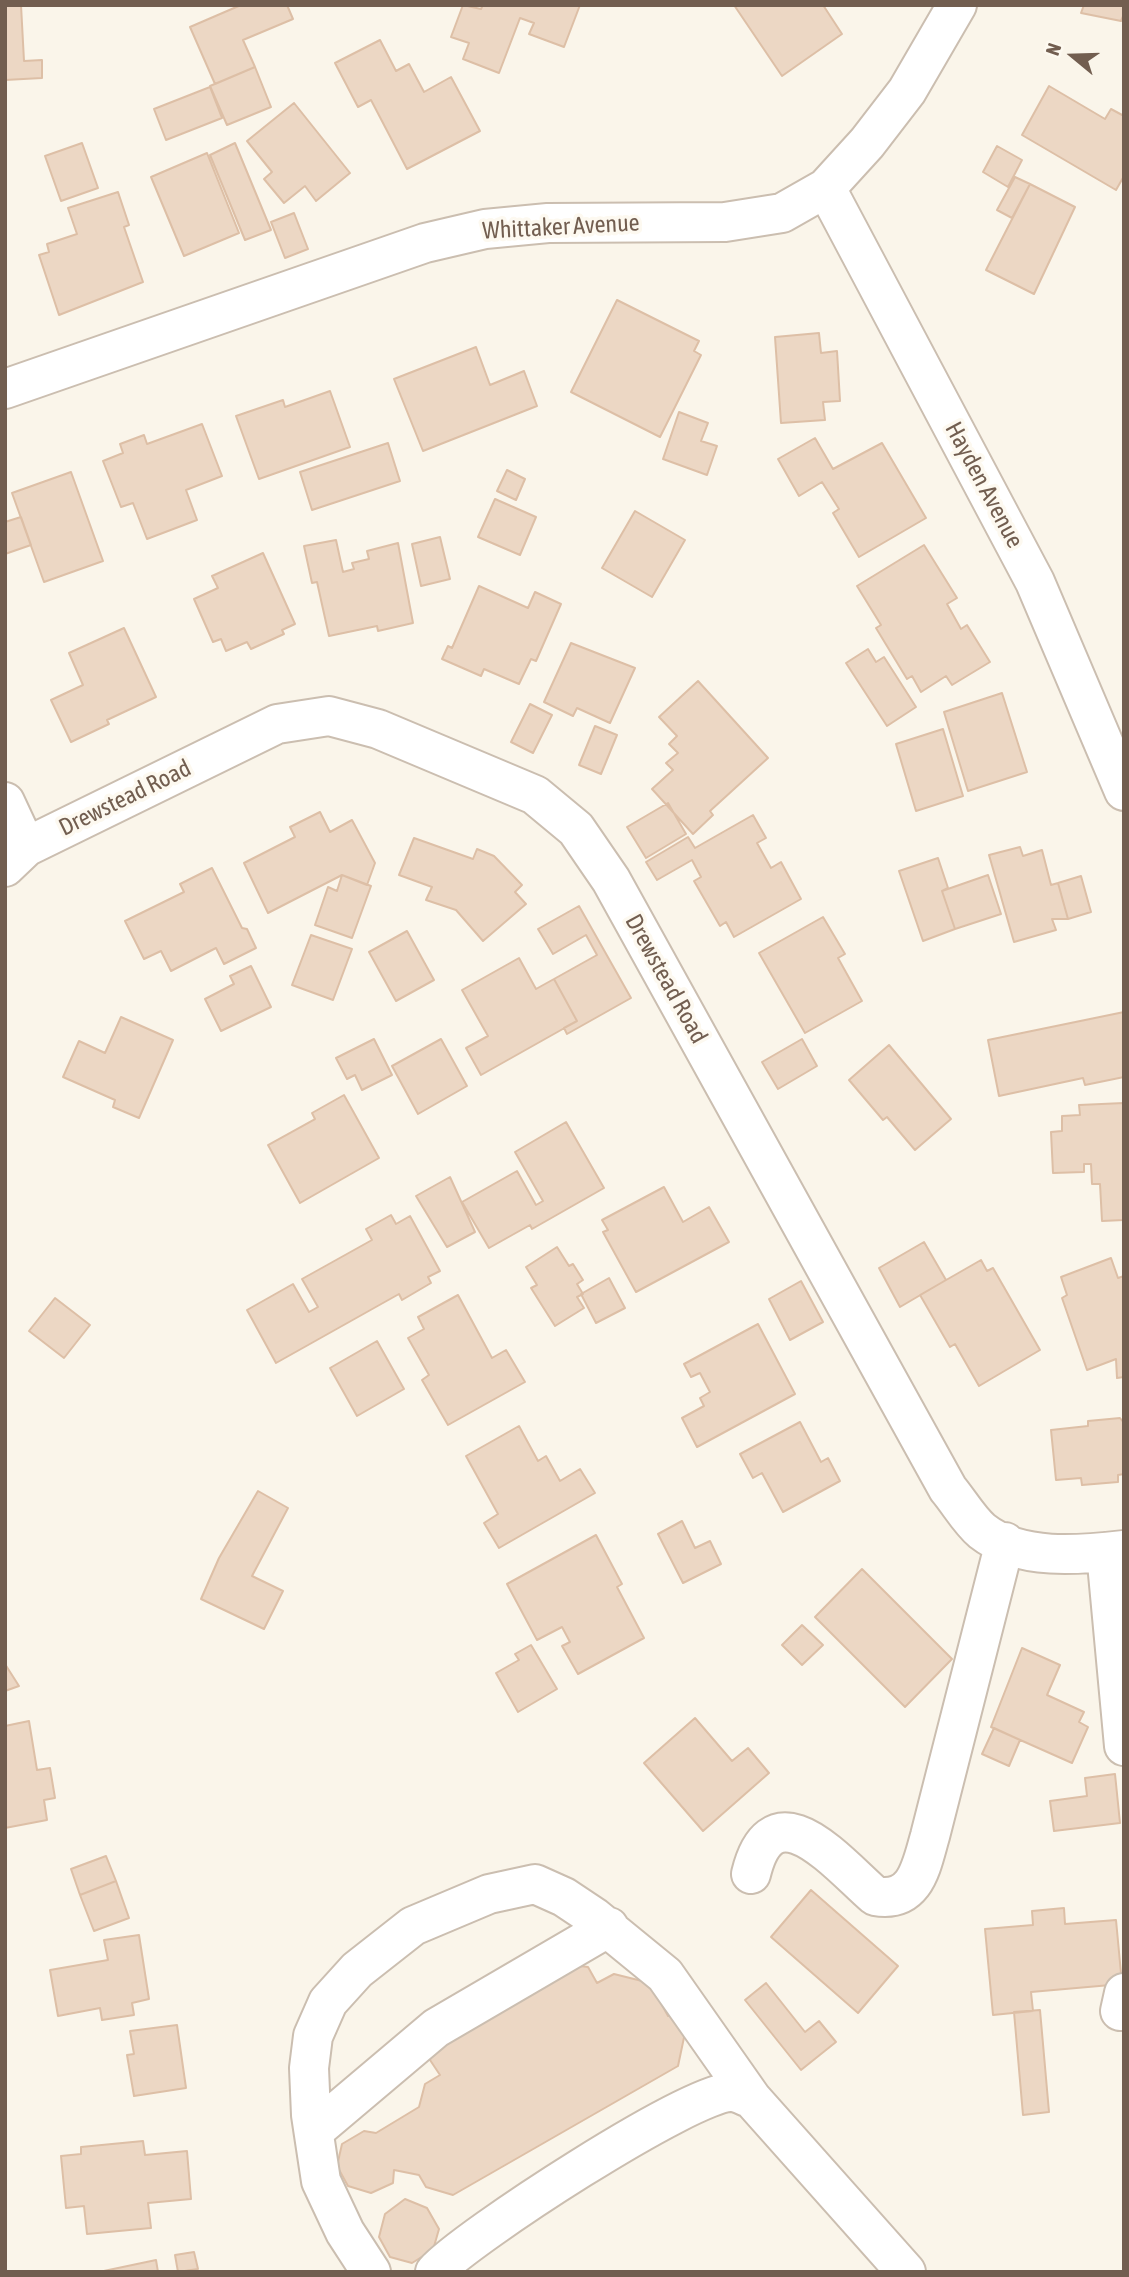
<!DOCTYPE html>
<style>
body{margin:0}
#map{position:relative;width:1129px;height:2277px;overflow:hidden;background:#faf5ea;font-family:"Asap Condensed",sans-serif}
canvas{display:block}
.frame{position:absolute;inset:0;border:7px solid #725e50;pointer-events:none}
.north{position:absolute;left:1038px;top:21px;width:70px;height:70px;-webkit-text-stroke:5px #fdf9f0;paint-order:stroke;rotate:289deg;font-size:19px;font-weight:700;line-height:28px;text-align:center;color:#725e50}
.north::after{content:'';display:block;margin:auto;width:24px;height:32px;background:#725e50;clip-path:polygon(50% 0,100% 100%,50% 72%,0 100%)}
</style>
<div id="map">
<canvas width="1129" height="2277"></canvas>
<div class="frame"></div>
<div class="north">N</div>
</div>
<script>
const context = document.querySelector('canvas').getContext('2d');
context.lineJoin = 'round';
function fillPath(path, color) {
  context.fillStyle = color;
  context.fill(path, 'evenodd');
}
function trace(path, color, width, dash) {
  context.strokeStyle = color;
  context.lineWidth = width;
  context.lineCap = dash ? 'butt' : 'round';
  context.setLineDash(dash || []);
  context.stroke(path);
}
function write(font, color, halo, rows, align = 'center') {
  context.font = font + ' "Asap Condensed",sans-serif';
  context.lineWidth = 7;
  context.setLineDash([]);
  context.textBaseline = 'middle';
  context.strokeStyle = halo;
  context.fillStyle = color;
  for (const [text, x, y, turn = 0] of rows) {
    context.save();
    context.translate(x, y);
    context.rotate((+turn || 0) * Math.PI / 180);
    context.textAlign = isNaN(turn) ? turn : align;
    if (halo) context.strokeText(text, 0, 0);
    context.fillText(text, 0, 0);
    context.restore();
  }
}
const building = new Path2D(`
 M5,5h16l3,56 18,-1v18l-37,2z
 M241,5h46l6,14 -50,21 12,27 -40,17 -25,-57z
 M463,5l18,4 2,-4h97l-16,42 -35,-13 5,-11 -14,-5 -21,55 -36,-14 6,-16 -18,-6z
 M734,5h89l19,29 -60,42z
 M1084,5h40v9l-3,7 -40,-8z
 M380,40l16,31 13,-7 15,28 27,-15 29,54 -73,38 -36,-69 -13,7 -23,-44z
 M255,67l16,40 -44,18 -17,-39z
 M1049,86l56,33 6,-10 13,7v60l-8,14 -94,-55z
 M210,87l12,31 -56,22 -12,-31z
 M294,103l56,70 -34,28 -11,-15 -21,17 -20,-24 8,-7 -25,-31z
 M82,143l16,45 -37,13 -16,-45z
 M235,143l36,87 -26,10 -35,-85z
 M997,146l25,14 -14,27 -25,-15z
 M207,153l32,80 -55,23 -33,-79z
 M1015,177l15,7 -18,34 -15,-8z
 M1030,184l45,23 -41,87 -48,-24z
 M118,192l11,33 -5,2 19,55 -84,33 -20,-60 10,-3 -2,-8 30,-10 -9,-26z
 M294,213l14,36 -23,9 -14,-36z
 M617,300l82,41 -5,10 7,4 -41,82 -89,-45z
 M819,333l2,20 16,-2 3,50 -17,1 2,18 -44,3 -6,-86z
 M476,347l14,38 34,-14 13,35 -114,45 -29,-72z
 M330,391l20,56 -91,32 -23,-63 47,-16 2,7z
 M679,412l29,11 -7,18 16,5 -10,29 -44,-16z
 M202,424l20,52 -36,14 11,30 -50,19 -14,-36 -12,4 -18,-46 20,-8 -3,-9 24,-9 3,9z
 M815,438l18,31 49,-26 44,75 -67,39 -26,-44 6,-4 -17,-27 -23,14 -21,-37z
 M388,443l12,38 -88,29 -12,-38z
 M507,470l18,9 -9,21 -19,-9z
 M71,472l32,89 -59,21 -32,-89z
 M495,499l41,18 -16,38 -42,-18z
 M635,511l50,29 -33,57 -50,-29z
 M21,517l10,28 -26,9v-32z
 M440,537l10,42 -29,7 -9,-42z
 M336,540l7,32 11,-3 -2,-6 17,-4 -2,-8 31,-8 15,80 -35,8 -1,-5 -48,10 -12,-54 -5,1 -8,-37z
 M924,545l33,53 -10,6 14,25 6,-4 23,37 -38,23 -6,-9 -25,16 -9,-16 -5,3 -31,-51 5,-3 -24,-39z
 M263,553l32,71 -13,6 2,4 -33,15 -4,-7 -21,9 -5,-12 -8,3 -19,-43 24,-11 -6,-12z
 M479,586l49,22 7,-16 26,12 -25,57 -5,-2 -12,25 -35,-15 -3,7 -39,-17 6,-13 4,2z
 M124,628l32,69 -49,23 2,4 -38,18 -20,-42 32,-15 -14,-32z
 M571,643l64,25 -25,55 -33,-15 -4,8 -29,-14z
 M868,649l8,13 8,-5 32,50 -29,19 -41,-63z
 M698,681l70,77 -58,53 3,4 -20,19 -41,-45 21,-19 -7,-7 12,-10 -9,-9 8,-8 -18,-19z
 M1002,693l25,79 -59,19 -24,-79z
 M530,704l22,11 -19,38 -22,-11z
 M595,726l22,9 -16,39 -22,-9z
 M943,729l20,67 -47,15 -20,-67z
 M668,803l18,31 -40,24 -19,-31z
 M320,812l10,20 22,-12 23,43 -8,22 -25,-10 -74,38 -24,-50 51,-26 -5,-10z
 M753,815l13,23 -9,5 14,25 10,-6 20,37 -67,38 -8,-15 -6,4 -26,-45 7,-4 -9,-17 -35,20 -11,-18 42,-25 7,11z
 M414,838l59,21 4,-10 17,7 28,29 -7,7 11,12 -43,37 -27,-31 -30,-10 6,-13 -33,-12z
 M1020,847l3,9 19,-6 9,35 7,-2 10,36h-16l4,11 -42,12 -25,-87z
 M938,858l10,30 -6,3 13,38 -32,12 -24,-70z
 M212,868l30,60 5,1 9,19 -32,16 -8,-16 -45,23 -10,-20 -17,8 -19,-38 59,-29 -4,-8z
 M342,875l29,11 -19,52 -37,-13 13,-38 9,4z
 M988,875l13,39 -46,15 -13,-38z
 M1081,876l10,36 -23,7 -10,-36z
 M579,906l52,92 -64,36 -3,-6 13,-7 -23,-42 43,-24 -11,-20 -33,19 -15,-25z
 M823,917l22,37 -7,4 24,43 -57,32 -46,-80z
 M407,931l27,49 -38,21 -27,-49z
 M311,935l41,14 -19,51 -41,-15z
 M519,958l17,31 18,-10 23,42 -96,54 -15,-27 22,-12 -26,-46z
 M251,966l20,41 -50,24 -16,-32 29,-15 -4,-8z
 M1124,1012v65l-39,8 -2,-7 -84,18 -11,-56z
 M121,1017l52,23 -34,78 -26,-11 2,-7 -52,-23 16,-36 26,12z
 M374,1039l18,36 -30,15 -7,-15 -8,4 -11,-21z
 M441,1039l26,47 -49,28 -26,-48z
 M802,1039l15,27 -39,23 -16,-27z
 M889,1045l62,74 -36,31 -28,-33 -4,3 -34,-40z
 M344,1095l35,63 -79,45 -32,-58 47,-26 -3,-6z
 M1124,1103v117l-22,1 -2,-37h-8l-1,-20h-7v8l-31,1 -2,-41 11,-1v-15l18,-1 -1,-10z
 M566,1122l38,66 -72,41 -2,-4 -41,23 -27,-46 55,-31 19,34 7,-4 -28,-49z
 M450,1177l25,55 -28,15 -31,-51z
 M664,1187l19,35 26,-15 20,35 -93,50 -33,-60 5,-2 -6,-10z
 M391,1215l5,9 14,-8 30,55 -12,6 3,6 -29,17 -3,-6 -123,69 -29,-53 46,-26 16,28 9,-5 -16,-28 70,-39 -6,-11z
 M924,1242l22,38 -46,27 -21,-39z
 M557,1247l12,19 4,-2 10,16 -6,4 6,10 -6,3 7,11 -29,18 -24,-38 6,-3 -11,-18z
 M1111,1258l7,20 6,-2v101l-7,1 -1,-19 -29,11 -25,-72 5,-3 -6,-18z
 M981,1260l6,11 6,-3 47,82 -61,36 -24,-42 -5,3 -30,-52z
 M609,1278l16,30 -29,15 -15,-29z
 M801,1281l22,41 -33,18 -21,-41z
 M458,1295l34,63 14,-8 19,32 -77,43 -26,-45 7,-5 -21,-37 16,-9 -6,-12z
 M55,1298l35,27 -26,33 -35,-27z
 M758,1324l37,70 -98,53 -15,-29 22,-12 -4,-8 10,-6 -10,-19 -9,4 -7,-13z
 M377,1341l27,48 -47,27 -27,-48z
 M1120,1418l4,5v51l-6,1v7l-36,3 -1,-7 -25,2 -5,-50 37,-4v-5z
 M800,1422l21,40 7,-4 12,23 -57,31 -21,-39 -9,5 -13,-24z
 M519,1426l19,35 8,-5 14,25 20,-12 15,24 -96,55 -15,-25 14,-9 -32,-58z
 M258,1491l30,17 -36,68 31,15 -19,38 -63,-30 18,-41z
 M682,1521l13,27 15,-7 11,23 -38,19 -25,-49z
 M596,1535l26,49 -5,3 27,51 -66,36 -16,-28 8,-4 -8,-15 -25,13 -30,-56z
 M862,1569l90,90 -47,48 -90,-90z
 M802,1625l21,20 -21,20 -20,-20z
 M531,1645l26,44 -39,23 -22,-39 23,-13 -4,-6z
 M1022,1648l38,17 -13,30 37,17 -5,10 9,5 -16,36 -81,-36z
 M5,1664l14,22 -14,5z
 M695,1718l37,43 16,-13 21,25 -66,58 -59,-68z
 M29,1721l8,49 13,-2 5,30 -11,2 3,20 -42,8v-102z
 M994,1728l26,12 -11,26 -27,-12z
 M1115,1774l5,49 -66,8 -4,-30 37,-5 -2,-18z
 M106,1856l10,25 -36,14 -9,-26z
 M116,1881l13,37 -35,13 -14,-36z
 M811,1890l87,76 -40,47 -87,-76z
 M1064,1908l1,16 51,-4 6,64 -91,8 2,19 -40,4 -8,-86 48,-4 -1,-14z
 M139,1935l10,64 -17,4 2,12 -32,5 -2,-12 -42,8 -8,-46 58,-10 -4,-20z
 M580,1966l8,1 9,16 17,-9 36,9 18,33h12l6,12 -8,38 -225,129 -27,-8 -7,-12 -25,-5 -1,13 -22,10 -23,-7 -11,-20 5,-22 22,-13 12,2 43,-26 6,-23 15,-9 -10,-15 2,-8z
 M766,1983l39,49 14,-11 17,21 -35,28 -56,-70z
 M1040,2010l9,102 -26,3 -9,-103z
 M177,2025l9,63 -52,8 -7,-41 7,-1 -4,-23z
 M143,2141l2,14 42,-4 4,48 -43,4 3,25 -64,6 -3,-28 -18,2 -5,-52 20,-2v-7z
 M405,2199l22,9 12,21 -6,21 -21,13 -22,-6 -11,-20 6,-23z
 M194,2252l4,17 -20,3 -3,-17z
 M156,2260l2,12h-59z`);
fillPath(building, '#ecd7c4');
trace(building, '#ddbfa6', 2);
const minor = new Path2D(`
 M826,188l209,394 89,209
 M5,389l420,-146 60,-14 63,-6 177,-1 57,-9 44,-25 41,-45 40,-52 50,-86
 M5,802l21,45
 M5,867l21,-20 251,-123 52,-8 49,13 157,66 41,34 35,51 337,609c11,13 21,31 34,42 38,30 98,24 142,19
 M1106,1552l18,194
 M751,1874c22,-90 86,-11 124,22 41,7 46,-29 55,-60l75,-294
 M1120,2011l4,-18
 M314,2131l122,-103 173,-101
 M371,2272l-26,-40 -24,-51 -10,-66 -2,-47 4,-32 15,-34 29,-32 56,-44 76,-32 46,-10 29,13 30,20 71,58 87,124 154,173
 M435,2272c30,-34 258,-182 297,-180 6,0 14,5 20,7`);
trace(minor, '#cbbeb0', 42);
trace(minor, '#fff', 38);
write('24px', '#725e50', '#fdf9f0', [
 ["Whittaker Avenue",561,227,-3],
 ["Hayden Avenue",984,485,62],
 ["Drewstead Road",125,798,-26],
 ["Drewstead Road",666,979,61]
]);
</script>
